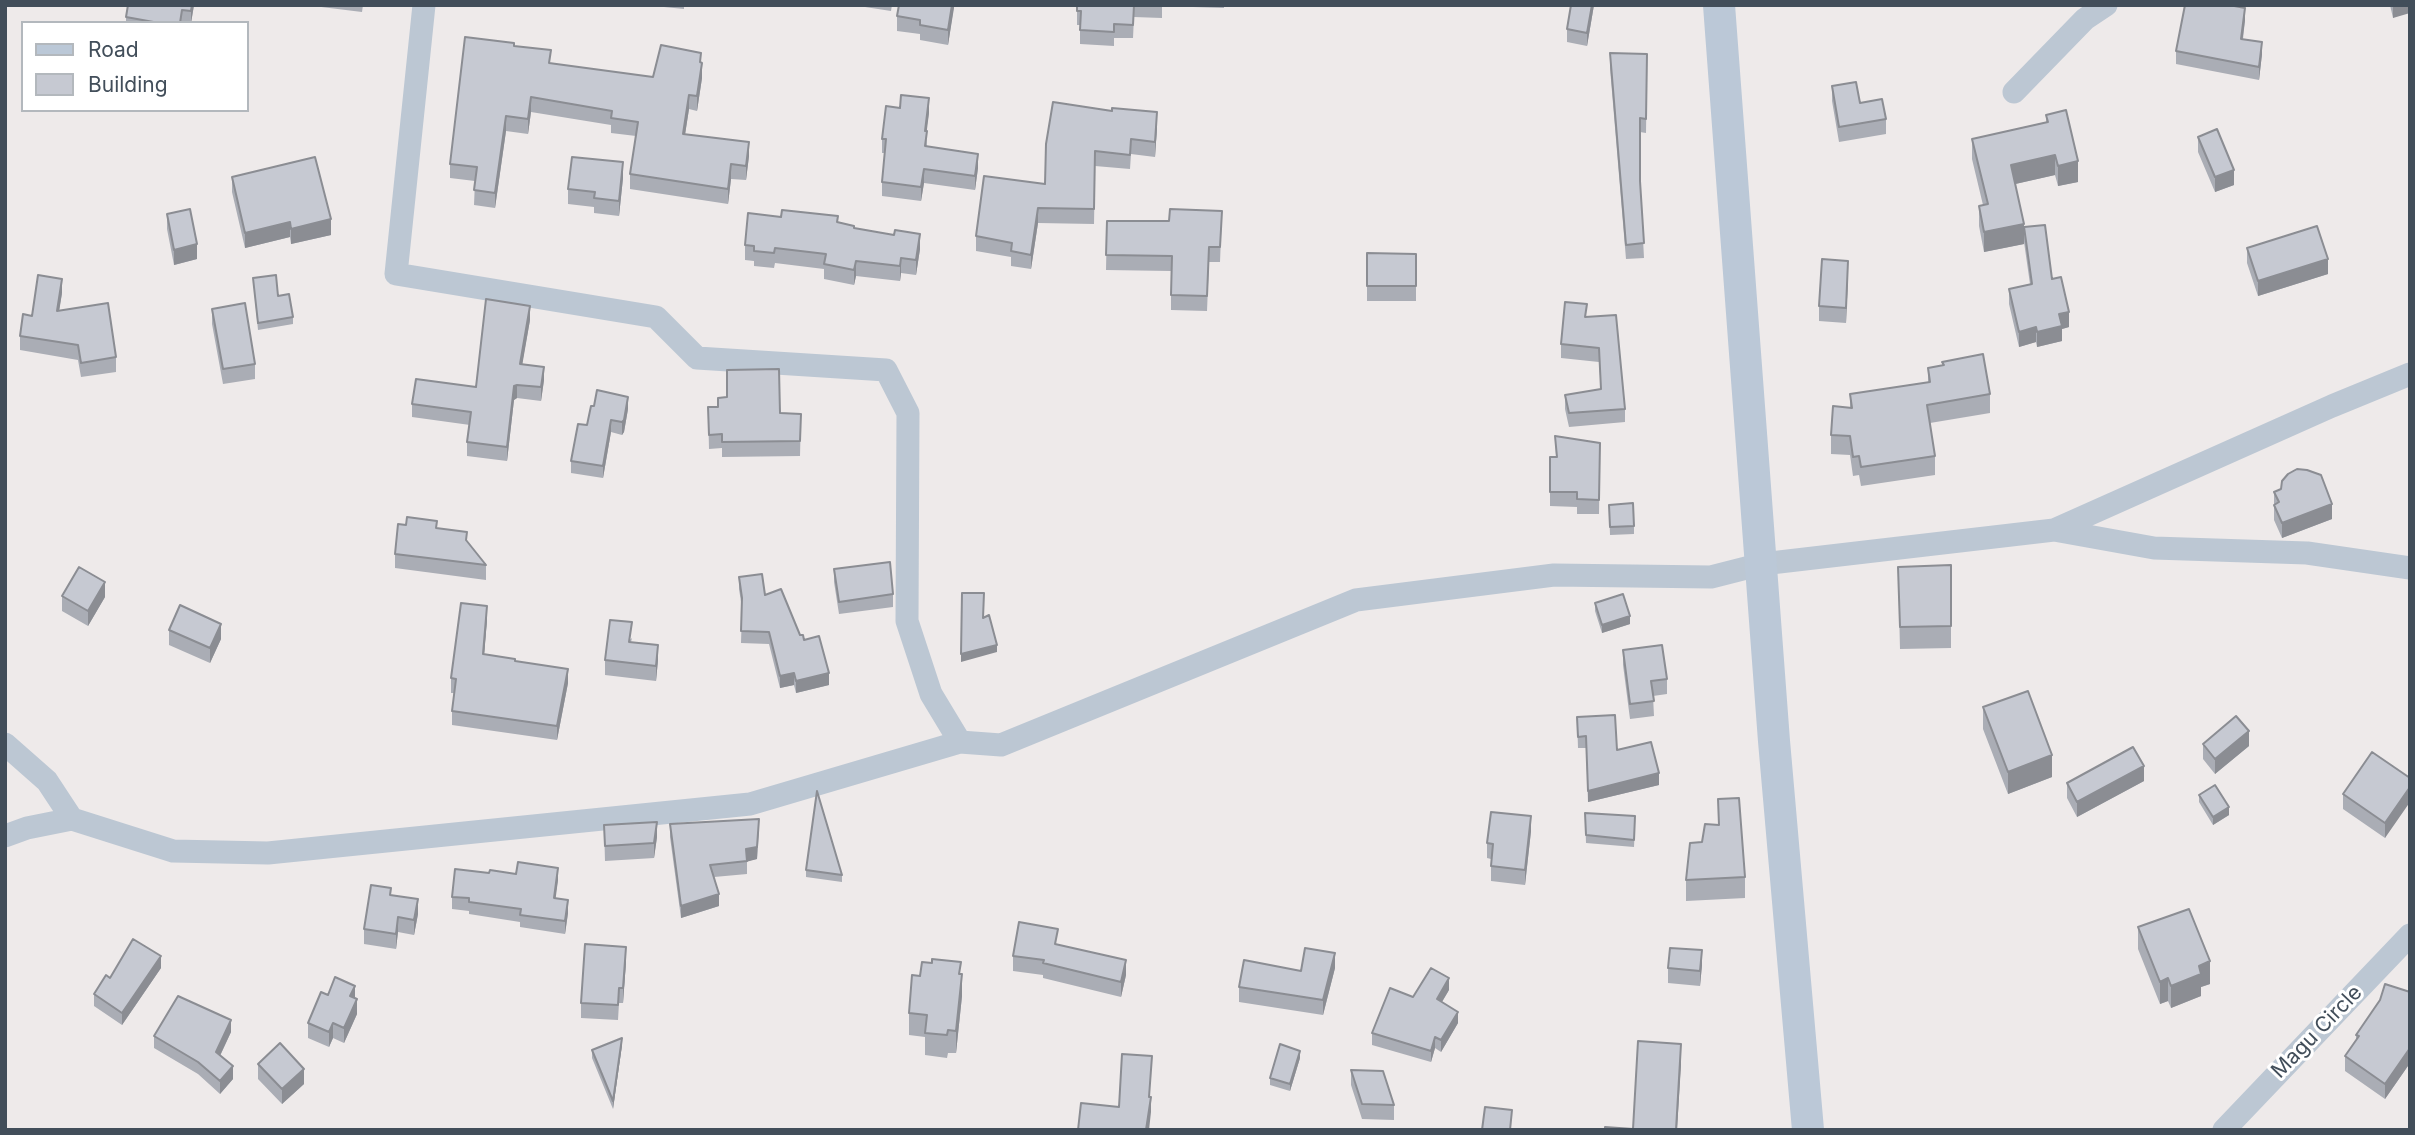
<!DOCTYPE html>
<style>
body{margin:0}
#map{position:relative;width:2415px;height:1135px;overflow:hidden;background:#eeeaea;font-family:Inter,sans-serif}
canvas{display:block}
.frame{position:absolute;inset:0;border:7px solid #424e5a;pointer-events:none}
.legend{position:absolute;left:21px;top:21px;width:228px;height:91px;box-sizing:border-box;background:#fff;border:2px solid #b3b8bd;margin:0;padding:9px 12px;list-style:none;font-size:21px;color:#424e5a}
.legend li{display:flex;align-items:center;gap:14px;height:35px}
.legend b{width:35px;border:2px solid #b3b8bd}
</style>
<div id="map">
<canvas width="2415" height="1135"></canvas>
<div class="frame"></div>
<ul class="legend">
<li><b style="height:9px;background:#bbc8d7"></b>Road</li>
<li><b style="height:19px;background:#c6c9d2"></b>Building</li>
</ul>
</div>
<script>
const context = document.querySelector('canvas').getContext('2d');
context.lineJoin = 'round';
function trace(path, color, width, dash) {
  context.strokeStyle = color;
  context.lineWidth = width;
  context.lineCap = dash ? 'butt' : 'round';
  context.setLineDash(dash || []);
  context.stroke(path);
}
function fillPath(path, color) {
  context.fillStyle = color;
  context.fill(path, 'evenodd');
}
function write(font, color, halo, rows, align = 'center') {
  context.font = font + ' Inter,sans-serif';
  context.lineWidth = 6;
  context.setLineDash([]);
  context.textBaseline = 'middle';
  context.strokeStyle = halo;
  context.fillStyle = color;
  for (const [text, x, y, turn = 0] of rows) {
    context.save();
    context.translate(x, y);
    context.rotate((+turn || 0) * Math.PI / 180);
    context.textAlign = isNaN(turn) ? turn : align;
    if (halo) context.strokeText(text, 0, 0);
    context.fillText(text, 0, 0);
    context.restore();
  }
}
trace(new Path2D(`
 M424,5l-28,269 260,43 41,41 189,12 22,43 -1,208 24,73 29,48
 M2014,92l71,-73 21,-14
 M2054,530l100,18 153,5 103,15
 M5,744l42,37 25,38 101,32 95,2 482,-49 210,-62 41,3 355,-145 198,-25 157,2 51,-13 292,-34 278,-124 78,-32
 M5,836l22,-8 45,-9
 M2224,1130l186,-195`), '#bcc7d3', 23);
trace(new Path2D(`
 M1719,5l55,736 34,389`), '#bbc8d7', 32);
fillPath(new Path2D(`
 M194,5l-3,18h-65v-6z
 M305,5h58l-1,7z
 M664,5h20v4l-20,-2z
 M865,5h27l-1,6 -26,-4z
 M954,5l-6,40 -28,-5v-6l-23,-3v-15z
 M1077,5h147v3l-62,-2v12l-28,-1 -1,21h-19v8l-34,-2v-19h-3z
 M1594,5l-7,41 -20,-4v-13z
 M2390,5h20l-17,13z
 M2245,20l-2,19 19,15 -3,26 -83,-16v-13z
 M514,46l37,18 102,13 48,-14 1,15 -5,33 -8,-2 -4,25 64,22 -3,24 -15,-1 -3,25 -98,-15v-15l6,-38 -25,-3v-8l-80,-13 -3,22 -22,-3 -11,77 -21,-3 1,-24 -25,-3v-14z
 M1610,53l37,1 -1,79 -6,-1v50l4,76 -18,1 -16,-191z
 M1832,86l54,33v15l-47,8 -7,-41z
 M929,113l-3,18 1,15 51,22 -3,22 -51,-7 -3,18 -39,-5v-14l3,-29h-3v-14z
 M2046,115l32,67 -20,4 -3,-11 -40,9 9,60 -40,8 -5,-26v-20l4,-1 -11,-46v-20l74,-17z
 M1157,127l-2,30 -24,-3 -1,15 -35,-3 -1,58 -56,-1 -7,46 -20,-3v-9l-35,-6v-15l69,-52 1,-40z
 M2198,137l36,48 -19,7 -17,-40z
 M232,177l99,58 -40,9 -1,-7 -45,11 -13,-56z
 M623,178l-4,38 -25,-3v-6l-26,-3v-15z
 M1222,211l-2,51h-11l-2,49 -36,-1v-39l-65,-1 1,-49h62z
 M167,214l30,45 -23,6 -7,-36z
 M781,217l57,6 82,26 -4,26 -15,-2 -1,8 -44,-5 -2,9 -30,-6v-10l-49,-6 -1,5 -20,-2v-5l-9,-1v-15z
 M2024,227l28,52 17,48 -7,2v12l-25,6 -1,-5 -17,5 -10,-43v-15l21,-5 -6,-42z
 M2247,248l81,26 -70,22 -11,-33z
 M1367,253l49,1v47h-49z
 M1848,276l-2,47 -27,-2v-15z
 M253,278l25,18 15,21v7l-35,6z
 M62,293l-3,17 57,47v15l-35,5 -3,-17 -58,-10v-14z
 M212,309l43,55v15l-32,5 -11,-60z
 M1587,317l38,92v13l-56,5 -4,-18v-14l36,-6 -2,-27 -38,-4v-14z
 M530,320l-8,44 22,16 -3,21 -24,-3 -3,2 -7,61 -40,-5v-14l3,-17 -58,-8v-13l64,-17z
 M1942,362l48,32v19l-60,10 5,33v19l-74,11 -2,-11 -6,1 -3,-21 -19,-1v-19l19,-27v-14l78,-12v-14l14,-2z
 M708,407l93,7 -1,42 -78,1v-9l-13,1z
 M628,409l-4,23 -2,3 -11,-3 -8,46 -32,-5v-12l16,-36z
 M1555,436l45,7 -1,71h-22v-7l-27,-1v-49h6z
 M2274,492l58,27 -50,19 -8,-18z
 M1609,505l25,21v8l-24,1z
 M437,529l49,36v15l-91,-12v-14z
 M1951,565v83l-51,1 -2,-82z
 M834,569l59,25v13l-54,7 -5,-32z
 M739,577l26,18 39,45 25,45 -33,8 -2,-8 -14,3 -11,-44 -28,-1 1,-35 -3,-19z
 M62,596l43,1 -17,29 -26,-15z
 M1595,603l35,21 -28,9 -7,-22z
 M487,620l-3,35 84,28 -11,57 -105,-15v-14l2,-18h-3v-15z
 M169,630l52,9 -11,24 -41,-18z
 M632,638l-1,4 27,18 -2,21 -51,-6v-15z
 M1623,650l44,29v15l-14,2 1,20 -24,3 -7,-54z
 M1983,707l69,70 -44,17 -25,-65z
 M1577,717l82,68 -71,17 -2,-54h-8z
 M2203,744l46,2 -34,28 -12,-15z
 M2410,778l-25,60 -42,-29v-15z
 M2144,781l-67,36 -10,-19v-15z
 M2199,795l30,20 -16,10 -14,-23z
 M1718,799l27,78v21l-59,3v-21l16,-38 16,-17z
 M1585,813l50,11 -1,23 -48,-4z
 M670,824l89,7 -2,28 -10,2v13l-33,3 5,29 -38,12 -11,-81z
 M604,825l53,12 -3,21 -49,3z
 M1531,831l-6,54 -34,-4v-22l-4,-1v-15z
 M806,870l36,5v7l-36,-5z
 M558,880l-3,18 13,15 -3,21 -45,-7v-5l-51,-8v-3l-17,-2v-12z
 M391,895l27,19 -4,21 -16,-3 -2,17 -32,-5v-15z
 M2138,927l72,57 -9,3v9l-30,12 -3,-7 -8,3 -22,-55z
 M1058,944l68,31 -5,22 -78,-19v-3l-30,-4v-15z
 M626,962l-3,41h-4l-1,17 -37,-2v-15z
 M1702,965l-2,21 -32,-3v-15z
 M161,968l-39,57 -28,-19v-12l16,-16z
 M1335,968l-12,47 -84,-13v-15l62,-16z
 M961,974l1,22 -6,57h-8l-1,5 -22,-3v-18l-16,-2v-22l11,-37z
 M1449,990l-7,12 16,21 -17,29 -6,-4 -4,14 -59,-17v-12z
 M2410,992v71l-25,36 -40,-28v-15l11,-16v-5z
 M328,995l27,3 2,16 -13,29 -11,-5 -4,9 -21,-9v-15z
 M231,1032l-11,24 13,23 -13,15 -22,-20 -44,-26v-12z
 M622,1045l-9,64 -21,-51v-8z
 M1300,1058l-10,33 -20,-6v-7z
 M258,1064l46,20 -22,20 -24,-25z
 M1351,1070l43,35v15l-32,-1 -11,-34z`), '#aaadb5');
fillPath(new Path2D(`
 M192,5h2l-3,18v-12z
 M952,5h2v3l-6,37v-15z
 M1592,5h2l-7,41v-13z
 M2393,5h17v8l-17,5z
 M2245,8v12l-4,31v-12z
 M2262,42v12l-3,26v-13z
 M702,63v15l-5,33v-15z
 M689,95v14l-6,39v-14z
 M531,97v15l-3,22v-15z
 M929,98v15l-4,32v-14z
 M1157,112v15l-2,30v-15z
 M506,116v15l-11,77v-15z
 M749,142v14l-3,24v-14z
 M978,154v14l-3,22v-14z
 M2055,155v20l-44,10v-20z
 M2078,161v21l-20,4v-20z
 M623,162v16l-4,38v-15z
 M731,164v15l-3,25v-15z
 M924,169v14l-3,18v-14z
 M2234,170v15l-19,7v-15z
 M1038,208v15l-7,46v-14z
 M331,219v16l-40,9v-15z
 M290,222v15l-45,11v-15z
 M2024,224v20l-40,8v-20z
 M920,234v15l-4,26v-15z
 M197,244v15l-23,6v-15z
 M901,258v15l-1,8v-15z
 M2328,259v15l-70,22v-15z
 M856,261v15l-2,9v-15z
 M1848,261v15l-2,47v-15z
 M62,279v14l-5,32v-14z
 M530,306v14l-10,58v-14z
 M2069,312v15l-7,2v12l-25,6v-15l22,-18z
 M2036,327v15l-17,5v-15z
 M544,367v13l-3,21v-14z
 M517,385v13l-3,2 -7,61v-14l7,-61z
 M628,397v12l-4,23 -2,3v-13z
 M611,420v12l-8,46v-12z
 M2332,504v15l-50,19v-15z
 M105,582v15l-17,29v-15z
 M487,606v14l-4,49v-15z
 M1630,616v8l-28,9v-8z
 M221,624v15l-11,24v-15z
 M658,645v15l-2,21v-15z
 M997,645v7l-36,10v-8z
 M568,669v14l-11,57v-14z
 M794,673v12l-14,3v-12z
 M829,673v12l-33,8v-12z
 M2249,731v15l-34,28v-15z
 M2052,755v22l-44,17v-22z
 M2144,766v15l-67,36v-15z
 M1659,773v12l-71,17v-11z
 M2410,787v15l-25,36v-15z
 M2229,807v8l-16,10v-8z
 M1531,816v15l-6,54v-15z
 M759,819l-2,40 -11,3v-13z
 M657,822v15l-3,21v-15z
 M558,868v12l-4,31v-13z
 M719,894v12l-38,12v-12z
 M418,899v15l-4,21v-15z
 M568,900v13l-3,21v-13z
 M398,917v15l-2,17v-15z
 M626,947v15l-3,41v-15z
 M1702,950v15l-2,21v-15z
 M1335,953v15l-12,47v-15z
 M161,956v12l-39,57v-12z
 M1126,960v15l-5,22v-15z
 M2210,961v23l-9,3v9l-30,12v-22l28,-20z
 M962,974v22l-6,57v-22z
 M1449,978v12l-12,20v-11z
 M2168,978v23l-8,3v-22z
 M355,986v15l-5,-5z
 M357,999v15l-13,29v-15z
 M1458,1012v11l-17,29v-12z
 M231,1020v12l-15,32v-12z
 M333,1023v15l-4,9v-15z
 M1435,1037v11l-4,14v-11z
 M622,1038v7l-9,64v-8z
 M1681,1044v21l-4,65h-1z
 M2410,1048v15l-25,36v-15z
 M1300,1051v7l-10,33v-7z
 M233,1066v13l-13,15v-13z
 M304,1069v15l-22,20v-15z
 M1151,1097v15l-2,18h-3z`), '#8b8d93');
const building = new Path2D(`
 M128,5h64l-1,6 -9,-1 -2,13h-21l-33,-6z
 M899,5h53l-4,25 -28,-5v-5l-23,-4z
 M1077,5h57l-1,20 -19,-1v8l-34,-2 1,-19h-4z
 M1571,5h21l-5,28 -20,-4z
 M2185,5h44l16,3 -4,31 21,3 -3,25 -83,-16z
 M465,37l49,6v3l37,4 -2,13 104,14 8,-32 40,8 -1,9 2,1 -5,33 -8,-1 -6,39 66,8 -3,24 -15,-2 -3,25 -98,-15 8,-52 -27,-4 1,-7 -81,-14 -3,22 -22,-3 -11,77 -21,-3 3,-23 -27,-3z
 M1610,53l37,1 -1,65 -6,-1v63l4,62 -18,2z
 M1856,82l4,21 22,-4 4,20 -47,8 -7,-41z
 M901,95l28,3 -4,33h2l-2,15 53,8 -3,22 -51,-7 -3,18 -39,-5 4,-43h-4l4,-33 14,2z
 M1053,102l59,9v-3l45,4 -2,30 -24,-3 -1,16 -35,-4 -1,58 -56,-1 -7,47 -20,-4 1,-8 -36,-7 8,-60 61,8 1,-40z
 M2066,110l12,51 -20,5 -3,-11 -44,10 13,59 -40,8 -5,-26 9,-2 -16,-65 76,-17 -2,-7z
 M2217,129l17,41 -19,7 -17,-40z
 M315,157l16,62 -40,10 -1,-7 -45,11 -13,-56z
 M572,157l51,5 -4,39 -25,-3 1,-6 -27,-3z
 M190,209l7,35 -23,6 -7,-36z
 M1170,209l52,2 -2,36h-11l-2,49 -36,-1 1,-39 -66,-1 1,-34h62z
 M782,210l56,6 -1,6 17,4v2l40,7 1,-5 25,4 -4,26 -15,-2 -1,8 -44,-5 -2,9 -30,-6 2,-10 -51,-6 -1,5 -20,-2v-5l-9,-1 3,-32 33,4z
 M2045,225l7,54 9,-2 8,35 -10,2 3,12 -25,6 -1,-5 -17,5 -10,-43 23,-5 -8,-57z
 M2317,226l11,33 -70,22 -11,-33z
 M1367,253l49,1v32h-49z
 M1822,259l26,2 -2,47 -27,-2z
 M38,275l24,4 -5,32 51,-8 8,54 -35,6 -3,-18 -58,-9 3,-22 9,2z
 M276,275l2,21 11,-2 4,23 -35,6 -5,-45z
 M486,299l44,7 -10,58 24,3 -3,20 -24,-2 -3,1 -7,61 -40,-5 4,-30 -59,-8 4,-25 60,8z
 M1565,302l22,2 -2,13 31,-2 9,94 -56,4 -4,-18 36,-6 -2,-41 -38,-4z
 M245,303l10,61 -32,5 -11,-60z
 M1983,354l7,40 -63,11 8,51 -74,11 -2,-11 -6,1 -3,-21 -19,-1 2,-29 19,2 -2,-14 80,-12 -2,-14 16,-3 -2,-3z
 M779,369l1,44 21,1 -1,27 -78,1v-8l-13,1 -1,-28h10v-9l9,-1v-27z
 M597,390l31,7 -4,23 -2,2 -11,-2 -8,46 -32,-5 7,-37 9,1 4,-19h3z
 M1555,436l45,7 -1,57 -22,-1v-7h-27v-35h7z
 M2297,469l10,1 14,5 11,29 -50,19 -8,-18 5,-3 -5,-10 7,-3 1,-8 6,-7z
 M1633,503l1,23 -24,1 -1,-22z
 M407,517l30,4 -1,7 31,4 -1,8 20,25 -91,-11 3,-30 8,1z
 M890,562l3,32 -54,8 -5,-33z
 M1951,565v61l-51,1 -2,-60z
 M79,567l26,15 -17,29 -26,-15z
 M762,574l3,21 16,-6 19,46h3l1,5 15,-4 10,37 -33,8 -2,-8 -14,3 -11,-44 -28,-1 1,-33 -3,-21z
 M962,593h22l-1,25 6,-3 8,30 -36,9z
 M1623,594l7,22 -28,9 -7,-22z
 M461,603l26,3 -4,48 32,5v2l53,8 -11,57 -105,-15 4,-32 -5,-1z
 M180,605l41,19 -11,24 -41,-18z
 M610,620l22,2 -3,20 29,3 -2,21 -51,-6z
 M1662,645l5,34 -16,2 3,20 -24,3 -7,-54z
 M2028,691l24,64 -44,17 -25,-65z
 M1615,715l2,35 34,-8 8,31 -71,18 -2,-55 -8,1 -1,-20z
 M2236,716l13,15 -34,28 -12,-15z
 M2133,747l11,19 -67,36 -10,-19z
 M2372,752l38,26v9l-25,36 -42,-29z
 M2215,785l14,22 -16,10 -14,-22z
 M817,791l25,84 -36,-5z
 M1739,798l6,79 -59,3 4,-37 12,-1 3,-18 14,1 -1,-26z
 M1491,812l40,4 -6,54 -34,-4 2,-22 -6,-1z
 M1585,813l50,3 -1,24 -48,-5z
 M759,819l-2,28 -11,2 1,12 -37,4 9,29 -38,12 -11,-82z
 M657,822l-3,21 -49,3 -1,-21z
 M518,862l40,6 -4,30 14,2 -3,21 -45,-6 1,-6 -52,-7v-4l-17,-1 3,-28 34,4 1,-3 26,4z
 M371,885l20,3 -1,7 28,4 -4,21 -16,-3 -2,17 -32,-5z
 M2189,909l21,52 -11,5 2,8 -30,12 -3,-8 -8,4 -22,-55z
 M1019,922l39,7 -3,15 71,16 -5,22 -78,-19 1,-3 -31,-4z
 M133,939l28,17 -39,57 -28,-19 12,-19 4,3z
 M585,944l41,3 -3,41h-4l-1,17 -37,-2z
 M1305,948l30,5 -12,47 -84,-13 5,-27 57,11z
 M1670,948l32,2 -2,21 -32,-3z
 M932,959l29,3 -2,12h3l-6,57 -8,-1 -1,5 -22,-2 2,-18 -18,-2 3,-38 8,1 2,-14 10,1z
 M1431,968l18,10 -12,21 21,13 -17,28 -6,-3 -4,14 -59,-18 18,-45 23,9z
 M335,977l20,9 -5,10 7,3 -13,29 -11,-5 -4,9 -21,-9 13,-31 7,3z
 M2385,984l25,8v56l-25,36 -40,-28 14,-20 -3,-1 24,-35z
 M178,996l53,24 -15,32 17,14 -13,15 -22,-19 -44,-26z
 M622,1038l-9,63 -21,-51z
 M1638,1041l43,3 -5,86h-71v-3l28,2z
 M280,1043l24,26 -22,20 -24,-25z
 M1280,1044l20,7 -10,33 -20,-6z
 M1122,1054l30,2 -3,41h2l-5,33h-68l3,-27 38,4z
 M1351,1070l32,1 11,34 -32,-1z
 M1485,1107l27,3 -2,20h-28z`);
fillPath(building, '#c6c9d2');
trace(building, '#8b8d93', 2);
write('21px', '#424e5a', '#fff', [
 ["Magu Circle",2317,1032,-46]
]);
</script>
